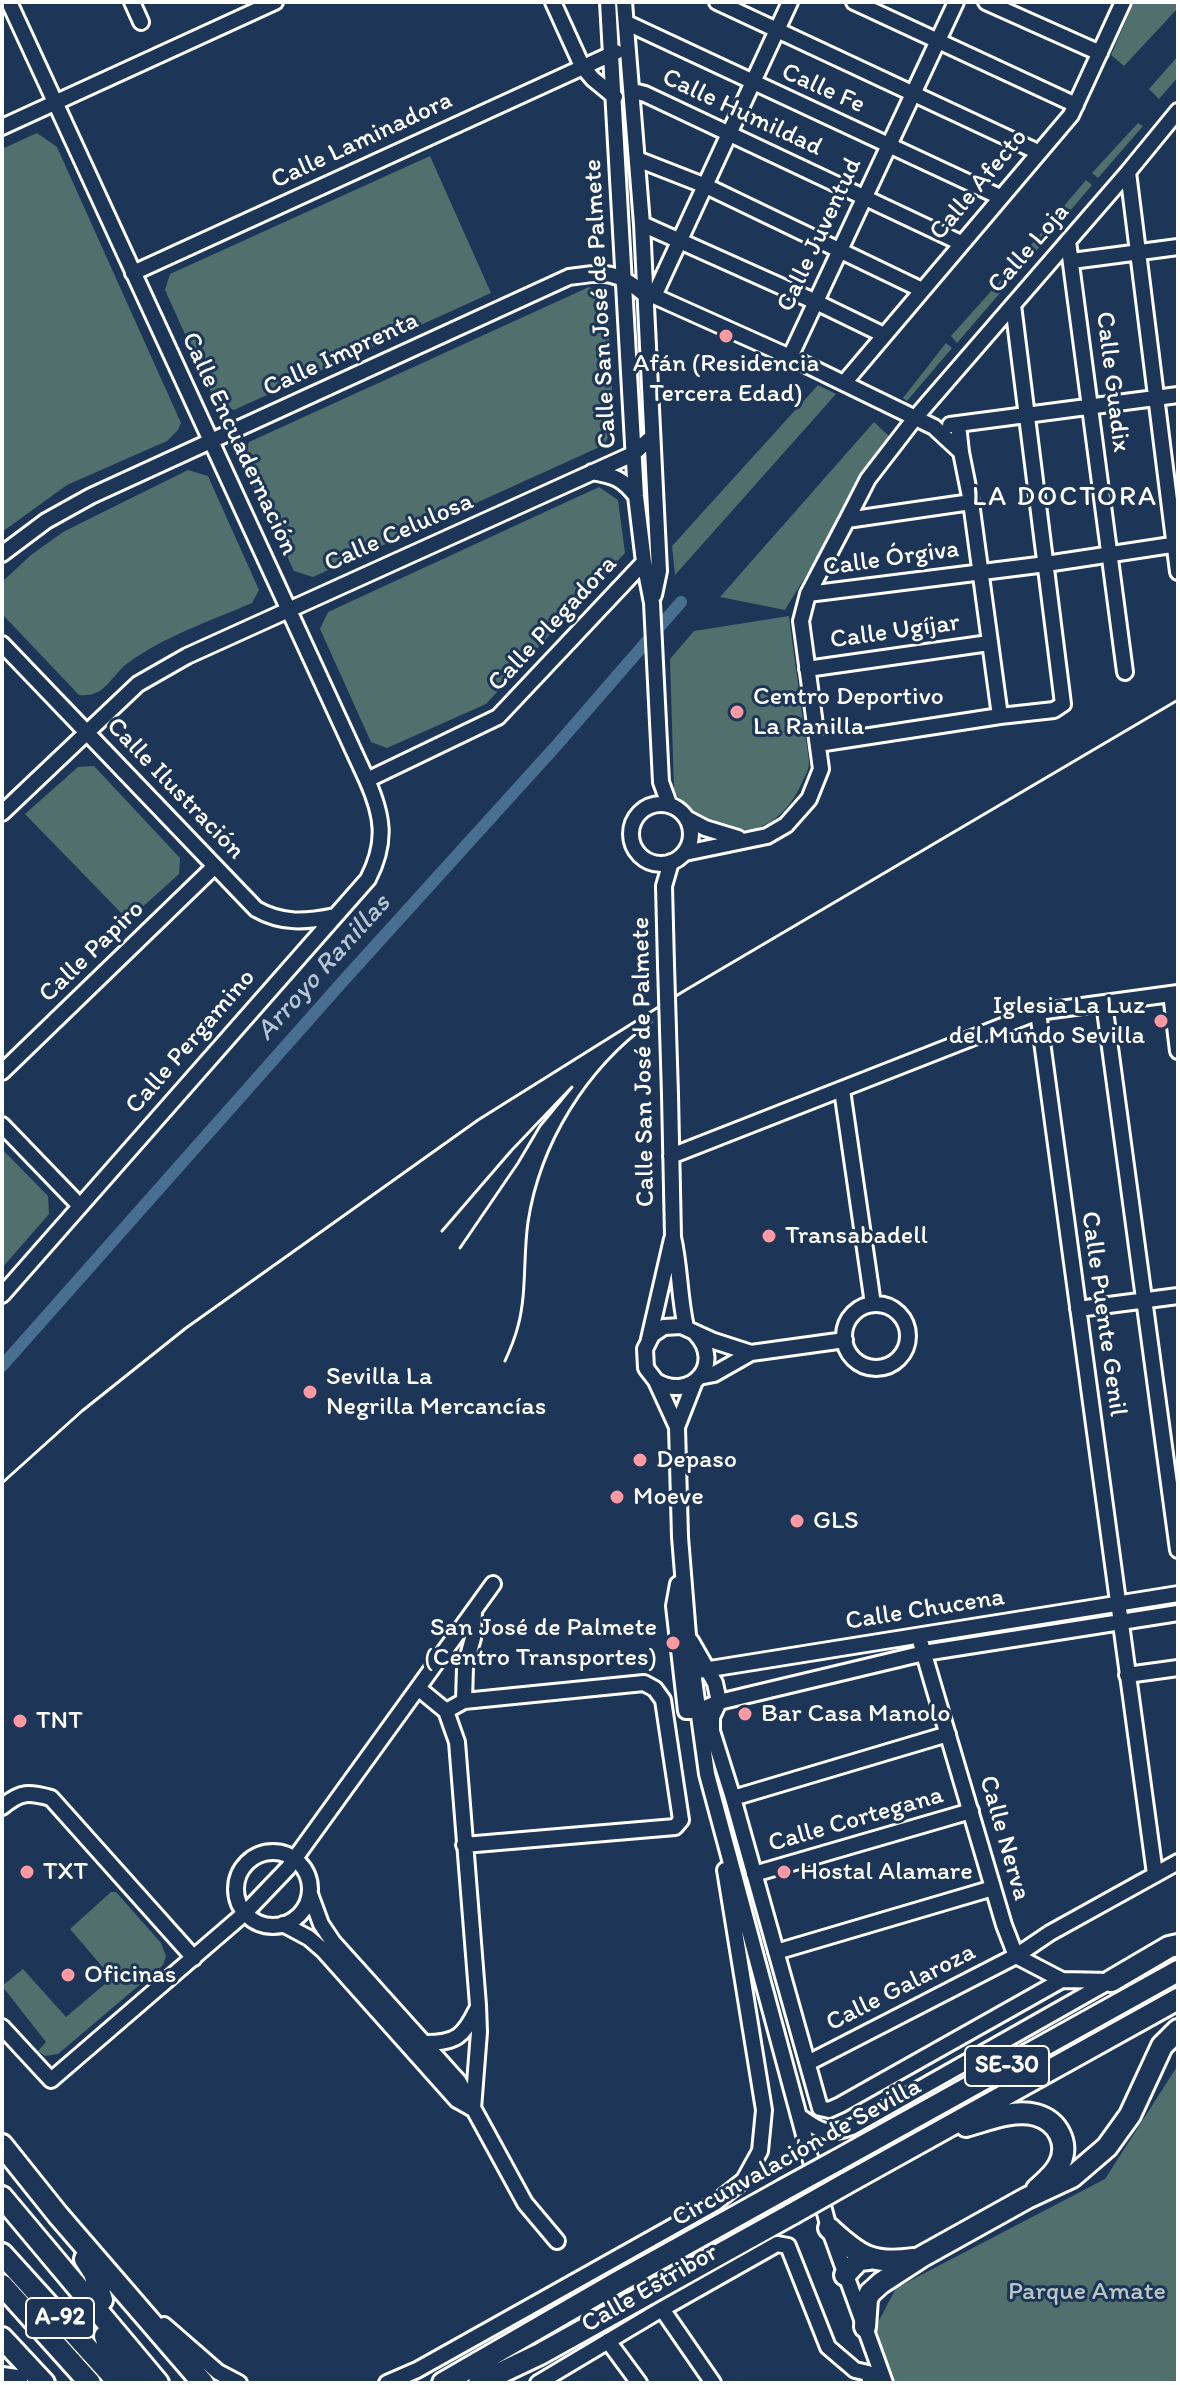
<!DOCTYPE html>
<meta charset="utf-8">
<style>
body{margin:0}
#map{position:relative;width:1180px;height:2385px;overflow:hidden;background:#1d3557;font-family:Itim,sans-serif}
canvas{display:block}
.frame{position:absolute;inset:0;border:4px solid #fff;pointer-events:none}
</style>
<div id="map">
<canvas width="1180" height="2385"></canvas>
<div class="frame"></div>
</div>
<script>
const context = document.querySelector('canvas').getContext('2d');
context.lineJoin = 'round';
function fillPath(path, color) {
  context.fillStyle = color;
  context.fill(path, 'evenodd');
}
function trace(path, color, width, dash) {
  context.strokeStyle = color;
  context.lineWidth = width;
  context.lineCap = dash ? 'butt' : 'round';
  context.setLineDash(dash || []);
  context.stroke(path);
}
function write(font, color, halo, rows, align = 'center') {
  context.font = font + ' Itim,sans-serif';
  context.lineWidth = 6;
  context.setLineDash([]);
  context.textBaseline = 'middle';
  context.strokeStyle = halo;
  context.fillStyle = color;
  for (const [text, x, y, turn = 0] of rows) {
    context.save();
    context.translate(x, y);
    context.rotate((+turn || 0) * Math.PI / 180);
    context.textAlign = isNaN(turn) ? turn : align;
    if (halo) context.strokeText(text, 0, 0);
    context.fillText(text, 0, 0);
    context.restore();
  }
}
fillPath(new Path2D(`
 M1134,2h44v6l-54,58 -13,-11z
 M1178,56v21l-19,22 -10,-10z
 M1138,123l5,3 -45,52 -6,-5z
 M37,133l20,14 124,276 -3,7 -11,11 -100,44 -65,47v-383z
 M430,156l61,137 -257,117 -18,-7 -51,-113 5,-16z
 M1086,180l6,5 -56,66 -6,-5z
 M1026,252l5,5 -74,86 -6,-7z
 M589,287l18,11 7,128 -10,19 -291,132 -19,-6 -52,-111 7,-18z
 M946,343l6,5 -45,53 -4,-3z
 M818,385l18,9 -161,181 -3,-29z
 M874,422l16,15 -105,173 -65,-13z
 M188,470l20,6 51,114 -7,13c-42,18 -87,33 -124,60 -18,13 -22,35 -49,32l-77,-81v-32l29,-27 32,-23z
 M599,487l19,13 7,53 -139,151 -99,44 -16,-6 -51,-113 8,-17z
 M789,616c4,33 9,65 13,98 2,16 6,33 7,49 0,6 -3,12 -6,17 -11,28 -36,55 -69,49 -24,-4 -48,-17 -60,-39l-4,-131 24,-28z
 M94,766l86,92 -1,16 -51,46 -103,-106 53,-47z
 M2,1149l46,47 1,18 -47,54z
 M111,1892h5l45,51 5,13 -3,9 -105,89 -13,2 -7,-5 8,-9 -44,-56 21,-17 43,48 46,-39 -42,-49z
 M1178,2065v318h-285l-19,-53 22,-42 209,-109z`), '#506f6d');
trace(new Path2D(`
 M2,1366l342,-386 212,-234 125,-144`), '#486f90', 12);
const minor = new Path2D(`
 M132,2l9,20
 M553,2l29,64 11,13 22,18
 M608,2l28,494 8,66 8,41 9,179 8,22
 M624,2l18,222 17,347 -5,24
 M717,2l321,150
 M854,2l222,103
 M986,2l114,51
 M627,23l373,174
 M633,91l12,3 316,149
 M2,127l273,-125
 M637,159l69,27 216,104
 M1128,172l50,400
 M642,224l174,78 68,33
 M1068,241l57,431
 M1072,261l106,-14
 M133,273l483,-221
 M644,294l10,2 136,61 144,70 27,25
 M654,296l136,-294
 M790,357l166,-355
 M844,383l227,-268 52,-113
 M958,424l3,28 10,50 29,214
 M950,425l228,-30
 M592,472c22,4 30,6 44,24
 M847,520l124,-18
 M2,554l44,-33 45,-25 478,-219c35,-5 48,-7 75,17
 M808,594l238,-30 132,-20
 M2,644l254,265c26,15 50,13 79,7
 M807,669l182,-26
 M818,744l182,-28 54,-6 9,-6 -50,-399
 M367,780l131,-63 146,-155
 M631 834a30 30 0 1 1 60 0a30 30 0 1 1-60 0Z
 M2,813l136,-129 49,-28 446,-202 19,-17
 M688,819l17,9 33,10
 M685,853l82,-17 19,-11 23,-26 12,-30 -20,-148 7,-27 39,-74 21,-41 47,-61 213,-246 50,-61
 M666,965l-2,-79 7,-24
 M1171,994l7,57
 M1104,1003l74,547
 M1038,1012l117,862
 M2,1072l213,-206
 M842,1090l31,214
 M670,1095l3,142c7,30 6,60 13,90
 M2,1125l78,81
 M671,1156l367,-144 140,-19
 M2,1295l366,-416c19,-37 15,-63 -1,-99l-358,-778
 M844 1336a32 32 0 1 1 64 0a32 32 0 1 1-64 0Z
 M1078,1309l100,-13
 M649,1339l23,-100
 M699,1377l15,-3 37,-21 94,-13
 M656,1381c35,21 68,-17 40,-47
 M695,1381l-18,46 3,110 8,98 19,139 122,454 56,155
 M677,1427l-21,-46 -10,-13 -1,-19 7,-14 12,-8 17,-1 33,15 37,12
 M678,1584l-4,22 12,105h12l21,-9 205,-49 254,-40
 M691,1641l24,42 4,19
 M921,1644l83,281 12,31 46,24 49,1
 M685,1673l493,-79
 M1127,1675l51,-7
 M418,1688l28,23 11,31 21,263 1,27 -6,77
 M464,1701l1,-34 8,-29 1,-27
 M719,1702l-7,15v14l21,67 87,310 9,2 11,-5 222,-125
 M446,1711l18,-10 180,-18 11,6 8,11 18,120 -6,7 -211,18
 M733,1798l215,-64
 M2,1807c19,-16 27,-15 49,-9l143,160
 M236 1889a37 37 0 1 1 74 0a37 37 0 1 1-74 0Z
 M754,1874l217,-63
 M310,1894l11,30 12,18 126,140 66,121 32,38
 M283,1924l26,14 15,13 133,149 16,9
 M776,1952l217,-64
 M2,2027l49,53 194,-167 43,-45 205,-284
 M426,2043c30,0 38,-7 51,-34
 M808,2063l208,-107 34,-23 128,-71
 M799,2116c21,15 27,20 53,11l258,-146
 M662,2309l51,74
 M164,2325l54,47 21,11
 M608,2341l31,42
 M387,2383l30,-13 298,-167 29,-23 16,-29 4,-41 -39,-240
 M538,2383l124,-74 115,-65 11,2 40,101 27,23 13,3 3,10`);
const highway = new Path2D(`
 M1111,1981l58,-34 9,-2
 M966,2126c21,-6 48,-17 70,-11 22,6 34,29 23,50 -5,10 -14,17 -22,24
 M2,2145l56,70 145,168
 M836,2161l342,-190
 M845,2184l333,-185
 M2,2197l156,186
 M829,2228c30,28 43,37 84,31
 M2,2254l117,129
 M85,2259l9,14 8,27
 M845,2275l14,-15 10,-1
 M2,2285l88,98
 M865,2327l2,-28 3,-6 11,-10 40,-26 106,-59 45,-21 35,-30 23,-32 32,-69 16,-16
 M105,2336c5,19 18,32 30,47
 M2,2338l42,45
 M2,2378l15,2
 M443,2383l173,-100 167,-93
 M479,2383l61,-29 252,-140`);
trace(minor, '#fff', 20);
trace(highway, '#fff', 26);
trace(minor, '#1d3557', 14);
trace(highway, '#1d3557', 20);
trace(new Path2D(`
 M442,1231l69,-80 61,-64 -32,39 -22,37 -58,85
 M505,1361c5,-11 10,-23 13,-35 9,-33 5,-70 10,-104 12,-78 58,-153 123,-200
 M2,1483l80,-72 104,-83 292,-208 206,-129 494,-291`), '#fff', 3);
const minorBridge = new Path2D(`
 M666,965l4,130`);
const highwayBridge = new Path2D(`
 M783,2190l53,-29
 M792,2214l53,-30`);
trace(minorBridge, '#fff', 20, []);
trace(highwayBridge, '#fff', 26, []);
trace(minorBridge, '#1d3557', 14);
trace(highwayBridge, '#1d3557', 20);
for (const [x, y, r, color] of [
 [726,336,8,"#ff9aa2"],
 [737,712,8,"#ff9aa2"],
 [1161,1021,8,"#ff9aa2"],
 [769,1236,8,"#ff9aa2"],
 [310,1392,8,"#ff9aa2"],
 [640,1460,8,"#ff9aa2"],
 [617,1497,8,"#ff9aa2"],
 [797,1521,8,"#ff9aa2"],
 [673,1643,8,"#ff9aa2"],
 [745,1714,8,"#ff9aa2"],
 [20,1721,8,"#ff9aa2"],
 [27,1872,8,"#ff9aa2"],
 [784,1872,8,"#ff9aa2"],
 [68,1975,8,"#ff9aa2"]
]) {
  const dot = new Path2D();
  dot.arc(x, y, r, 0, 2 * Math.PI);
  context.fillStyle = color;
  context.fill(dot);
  trace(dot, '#1d3557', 3);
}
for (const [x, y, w] of [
 [1007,2066,84],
 [60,2318,68]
]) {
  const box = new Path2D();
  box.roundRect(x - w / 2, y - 20, w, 40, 6);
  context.fillStyle = '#1d3557';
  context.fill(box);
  trace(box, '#fff', 2);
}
write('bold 24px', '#fff', null, [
 ["SE-30",1007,2066],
 ["A-92",60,2318]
]);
write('26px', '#fff', '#1d3557', [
 ["Calle Fe",823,89,24],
 ["Calle Humildad",742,113,25],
 ["Calle Laminadora",362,141,-25],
 ["Calle Afecto",979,185,-50],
 ["Calle Juventud",820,235,-65],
 ["Calle Loja",1029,249,-49],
 ["Calle San José de Palmete",601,304,-93],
 ["Calle Imprenta",341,355,-25],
 ["Calle Guadix",1112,382,83],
 ["Calle Encuadernación",239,444,65],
 ["Calle Celulosa",399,533,-24],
 ["Calle Órgiva",891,559,-8],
 ["Calle Plegadora",553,624,-47],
 ["Calle Ugíjar",895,632,-8],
 ["Calle Ilustración",175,789,46],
 ["Calle Papiro",92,952,-44],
 ["Calle Pergamino",191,1042,-49],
 ["Calle San José de Palmete",644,1062,-91],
 ["Calle Puente Genil",1103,1314,82],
 ["Calle Chucena",925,1610,-9],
 ["Calle Cortegana",856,1820,-16],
 ["Calle Nerva",1004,1838,74],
 ["Calle Galaroza",901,1988,-27],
 ["Circunvalación de Sevilla",797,2153,-29],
 ["Calle Estribor",650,2289,-30]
]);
write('26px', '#fff', '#1d3557', [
 ["Afán (Residencia",726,364,"center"],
 ["Tercera Edad)",726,394,"center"],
 ["Centro Deportivo",753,697],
 ["La Ranilla",753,727],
 ["Iglesia La Luz",1145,1006,"right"],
 ["del Mundo Sevilla",1145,1036,"right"],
 ["Transabadell",785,1236],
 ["Sevilla La",326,1377],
 ["Negrilla Mercancías",326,1407],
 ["Depaso",656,1460],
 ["Moeve",633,1497],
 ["GLS",813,1521],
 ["San José de Palmete",657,1628,"right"],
 ["(Centro Transportes)",657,1658,"right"],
 ["Bar Casa Manolo",761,1714],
 ["TNT",36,1721],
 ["TXT",43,1872],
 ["Hostal Alamare",800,1872],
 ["Oficinas",84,1975]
], 'left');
write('26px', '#b9c5c5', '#1d3557', [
 ["Parque Amate",1087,2292]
]);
context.letterSpacing = '2px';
write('28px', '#fff', '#1d3557', [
 ["LA DOCTORA",1065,498]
]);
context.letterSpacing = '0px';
write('italic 28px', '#b6c5d3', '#1d3557', [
 ["Arroyo Ranillas",324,968,-48]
]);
</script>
